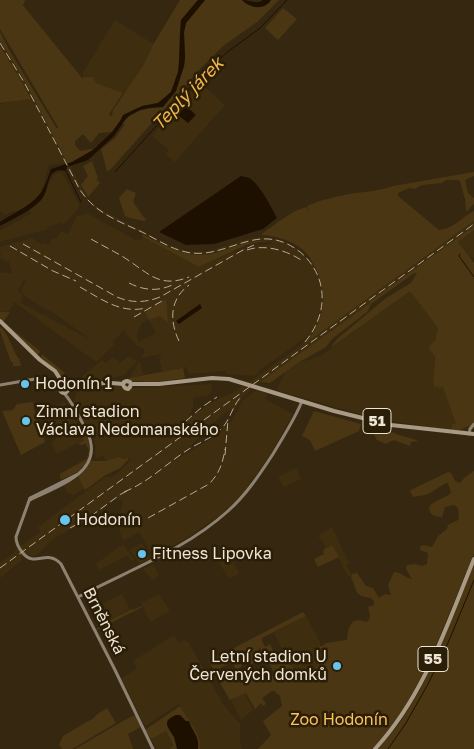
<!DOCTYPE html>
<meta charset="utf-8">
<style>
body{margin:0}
canvas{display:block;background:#352710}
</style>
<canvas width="474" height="749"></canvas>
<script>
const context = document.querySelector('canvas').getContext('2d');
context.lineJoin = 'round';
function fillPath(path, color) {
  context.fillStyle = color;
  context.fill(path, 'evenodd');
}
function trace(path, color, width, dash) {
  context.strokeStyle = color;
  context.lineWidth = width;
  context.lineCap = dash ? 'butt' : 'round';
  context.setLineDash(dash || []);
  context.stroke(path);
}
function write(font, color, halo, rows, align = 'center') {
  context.font = font + ' "Golos Text",sans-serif';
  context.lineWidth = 5;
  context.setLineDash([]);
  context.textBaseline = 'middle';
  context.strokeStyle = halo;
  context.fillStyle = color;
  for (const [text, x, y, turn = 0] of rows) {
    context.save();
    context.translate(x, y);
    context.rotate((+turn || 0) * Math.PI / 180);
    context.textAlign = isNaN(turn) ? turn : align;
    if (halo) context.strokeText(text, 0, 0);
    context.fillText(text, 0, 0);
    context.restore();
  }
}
fillPath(new Path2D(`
 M115,20l37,23h2l-10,23 -19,28 -29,-11 -3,-6h-9l-2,-3z
 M0,41l22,35 60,113 6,10 12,10 71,37 16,5 11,1 11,-1 39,-12 16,-2 15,3 10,4 7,4 11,9 6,8 6,11 4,11 1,10 -1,10 -3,14 -5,9 -7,11 166,-120v5l-102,74 -3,4 -112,80 -14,13 -9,14 -5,-1 -11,9 -44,43 8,-6 29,-17 15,-14 2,2 15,-27 14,-10 11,4 -3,5 28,15 -26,46 -23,31 -14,16 -10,8 -30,21 -35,19 -3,-1 -13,-22 -16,9 -2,-5 -3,-14 3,-13 2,-5 -1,-3 -6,-3 -37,27 -26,14 -14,14 -5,3h-3l-4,-3 -6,5 1,2 -22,18v-15l15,-11v-2l25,-18 -2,-5 67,-50h7l8,-6 12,-12 -4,-1 -4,1 -6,-2 -12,4 -3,-6 -3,3 -5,-1 1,-10 -2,-5 1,-1 -21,-39 3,-13 20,-3 16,-1 7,1 6,4 5,-2h12l68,-4 1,7 -5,5 -14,2v9l-5,11 -4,4 24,-17 16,-9 8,-3 20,-13 48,-34 9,-11 -49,35 -5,6 -29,-2v-3l-37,3 -3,-7 -24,5 -3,-15 2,-1v-2l-20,4 4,-8 -9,-5 -9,-10 -3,-5 -11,12 2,2 -19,18 -82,-60 -4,9 -10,1v-40l6,1h6l-3,-12 -2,1 -7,-4 1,-6 -1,-1v-4l32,-9 3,2 7,5 2,-2 4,2 5,-7 3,1 5,-8 7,3 9,-18 11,-2 2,1 44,24 1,2 4,-2 2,1 2,-3 56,30 36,-16 2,3 10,-6 7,-2 17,-2 1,-3 -13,-1 -7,1 -35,11 -12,2h-15l-15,-4 -77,-39 -15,-15 -19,-33 -15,2 -8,28 -13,13 -11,5 -8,1 -2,3 -4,-1v-1l-3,-1v-108l30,-6 -11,-21 -19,-31zM24,279l2,1 -5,11 5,6 32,19 33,24 -70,-37 2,-9 -5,-2zM166,300l-6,16 -11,4 7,13 -18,9 -1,-6 1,-5 4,-8 7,-4 -4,-7z
 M199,82l26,23 -50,57 -10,-8 4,-4 -17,-14z
 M62,172l17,32 -1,5 -14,15 -4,-1 -13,4 1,2 -48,13v-11l32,-18 -3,-2 13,-12 10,-21 3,-4z
 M474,230v28l-2,-1 -2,1 -12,-16z
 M410,290l28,38 -3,13 -2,41 5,4h5l14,38h-5v6l-36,-4v-1l-26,-4 -27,-6 -87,-25 9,-17 13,-10 23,-7z
 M128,356l9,5 -13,14 -40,9 -5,-5 23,-19 4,3 7,-6 5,4 1,3z
 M139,362h1l3,13 -14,3z
 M64,401l14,24 -1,1 7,14 -27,14 -6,-12 8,-5 -2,-3 -5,3 -9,-24z
 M296,468l5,11 -17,8 -6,-10z
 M78,478l6,10 -11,8 -3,-3 -2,1 -5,-9z
 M332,527l17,36 -3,2 6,10 -2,1h-2l-16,-30 -6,2 -3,-6 -5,-6z
 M142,543l8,15 -10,6 -11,-14z
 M123,544l11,15 -2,2 -4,-5h-2l-27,14 -3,-6z
 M230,555l9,17 -1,2 -9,5 -11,-18z
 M153,564l6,12 -6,4 -10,-11z
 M122,594l8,15 -19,10 -8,-16z
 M159,594l11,17 -20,11 -9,-19z
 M306,616l14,26v22l-24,12 -22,-43z
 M174,635l5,8 6,-3 4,3 34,61 17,20v18l2,7h-42v-8l-5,-12 -16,-25 -34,22 -24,-48 16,-9 -4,-8z
 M245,693l8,17 -12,10 -10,-20z
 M166,731l7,15 -3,3h-14l-5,-10z`), '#3e2d0e');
fillPath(new Path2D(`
 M0,0h25l-1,4h-2l60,74 2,-1h9l3,6 27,10 -14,21 1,2h2l1,-6 30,-44 11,-23 26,-43h18l-17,20 -2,42 -1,10 -7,20 -13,11 -16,3 -22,15 -8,11 -13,1 -8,10 -8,-9 -8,7v4l5,6 11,-2 2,1 -25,14 -46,-88 -22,-35v-9l9,18 48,79 1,-2 -58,-98z
 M205,0h37l4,4h22l3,-4h8l-22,22 -34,24 -25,25 -88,99 -3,1 -6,-22 14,-11 10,-14h-3c8,-14 26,-16 41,-17l13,-16 8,-25 1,-8 -1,-26 2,-9z
 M283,8l14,11 -19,21 -13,-12z
 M0,46l19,31 12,22 -31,4z
 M92,161l6,17 -2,1 4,4 -12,14 -7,-12 7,-9 -5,-10z
 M474,172v4l-9,4 3,13 6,5v6l-8,8 -1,-13 -5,-18 -2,-1h-12l-4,3 -20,2 -7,4 -6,-1 -11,5v3l41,34c14,-1 23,-13 35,-19v10l-168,122c19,-24 23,-49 9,-76 -3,-4 -4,-9 -8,-13 -11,-13 -30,-18 -46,-19l2,-2 21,-15 11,-7 11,-4 3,6 -2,-7c13,-6 27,-9 42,-12 15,-2 30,-3 44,-8z
 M127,189l9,4 -3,9 13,18 -2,1 -14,-3 -5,-2 -6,-18z
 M474,226v4l-16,12 16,21v160c-4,4 -8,9 -14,8l7,-2 4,-4 -11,5h-8v-6h4l-13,-37 -4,1 -1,-2 -3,1 -2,-5 2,-25 -7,-10 7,-6 3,-13 -28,-37 -78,56v-1l4,-6 50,-42 25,-15 6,-10h-3l-43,31 -3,7 -36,28 -6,8 -28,16 -28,20 -10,-1 109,-78 3,-4z
 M142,234c24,12 46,26 73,19 20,-6 36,-15 57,-12l-13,1 -13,3 -47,22 -56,-30z
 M166,299l2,24 -8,-7 -11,4 -4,-8z
 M0,312h10l-7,10 37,29 -1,3h-3l-36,-35z
 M0,327c9,6 12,24 20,33l-2,1h2l1,5h-8v-4h-2l-11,-31z
 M42,354l23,19 -3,5 10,6 3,-3 -1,3 -5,2 -5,-2 -23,-26z
 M183,368l2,10 -30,4 -24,-1 -2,-3z
 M33,402l1,8 11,32 -24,13 -19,-44 11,-1 4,-6z
 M314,411l47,13 -2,7 -44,20 -5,-11 -8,-4z
 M369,426c13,2 24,7 37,11 5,1 9,2 12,4l-7,1 -1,4 -16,-6 -8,4 -9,-4z
 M83,427c7,14 11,31 -3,43 -5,4 -12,6 -18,9h-2v-5l27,-15 2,-9 -4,-7 -2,2 -5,-1 6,-4 -5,-10 1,-1z
 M118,457l6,2 4,-1 1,1 -9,9 -16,8 -19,14 -7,-13 8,-8 5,-8h15z
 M474,471v83l-45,108 -13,27 -7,13 -24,33 -12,14h-115l13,-14 -8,-14 19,-15 -2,-10 -6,-5h-2l-10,7 4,6 -3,2 -2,-3 -6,6 -9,-16 -16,7 -10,-17 18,-10 -6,-11 -18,9 -5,-10 94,-49 3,4 -44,22v3l3,6 5,-3 8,17 11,1 8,13 20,-9 2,-20h3l4,-3 21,-3c1,-13 4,-24 19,-18 7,-3 3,-9 2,-15l6,-2v-3l-3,-4c-18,-2 -13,-8 -20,-20l1,-4 5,-1 9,13 7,2 6,10 6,-4 6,1 -3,-10 6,-13c6,-1 11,6 18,7l-6,-10 1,-4 8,-1 7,2 5,-2 1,-11 -8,-3v-3l3,-2 9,2 6,-11 9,-7 1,-4 10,-5 1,-2 -1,-10 -4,-3 -9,2 -3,10c-8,-1 -13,-2 -13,-10 5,-7 14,-8 21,-13l1,-2 -3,-9h-2l-16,10 -5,2 -12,2 -3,-6 1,-1 37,-18 3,1 4,8 5,2 5,-6zM259,647l17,28 -16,6 -8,-15 -12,6 -2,-3 4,-3 -1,-2 1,-1v-2l1,-1 2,2 1,-1 -2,-2 2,-2 5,8 4,-3 -2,-3 5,-3z
 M332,545l7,12 -21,10 -4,-8 10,-5 -1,-4z
 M474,564v185h-96l21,-25 21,-34 13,-27z
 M141,606l1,1 -45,23 -1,-1 8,-5v-1l28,-14 1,1z
 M180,706l15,23 5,12v8h-30l3,-4 -7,-14 -15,8 -6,-9z
 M107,708l9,15 -44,26h-10l-3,-4 4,-9 27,-16h1l8,-7z
 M135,715l6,12 -13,7 5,15h-58l48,-28z`), '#4a3612');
fillPath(new Path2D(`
 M198,0h7l-19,23 -2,9 1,26 -1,8 -8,25 -13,16 -14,1 -9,2 -11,6 -4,4 -11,16 -26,24 -21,7 -1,4c-22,-5 -15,19 -25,29 -10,11 -28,19 -41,26v-4c13,-9 29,-15 39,-27 6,-7 9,-18 12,-26l21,-7 21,-12 19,-18 8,-11 3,-6 19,-9 16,-3 13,-11 7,-20 1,-10 1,-29 1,-13z
 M242,0c8,0 14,5 21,0h8c-7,11 -21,8 -29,0z
 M186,106l10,9 -8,8 -10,-8z
 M241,176c4,1 8,1 11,4 9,7 20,28 25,38l-14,11 -49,15 -28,1 -27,-13z
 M200,304l2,4 -23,16 -3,-3z
 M176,715h4l6,6h3c3,10 11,16 9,28h-21c-1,-4 -2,-8 -3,-12 -6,-10 -13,-16 2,-22z`), '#1d1000');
trace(new Path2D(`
 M66,171l15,31
 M115,172l91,-101 24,-21 29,-21 28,-29
 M460,254l-1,2 15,21
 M388,749l18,-26 22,-39 20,-41 26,-63`), '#1d1000', 1);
trace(new Path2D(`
 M0,385l35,-6 20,8h5
 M469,434l1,-5 4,-5
 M78,474l-48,24 -14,39c0,6 2,10 6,15 13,17 24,-4 39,12l54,106 38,79
 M30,500c23,-12 66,-24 61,-56 -1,-8 -5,-15 -9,-22 -5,-10 -11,-21 -18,-29
 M78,597c51,-27 107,-47 150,-86 18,-16 32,-37 45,-57 10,-17 22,-35 29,-53`), '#8d8271', 3);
trace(new Path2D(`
 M0,321l40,39 15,11 9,14
 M131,384l-1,3 -2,2 -3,-1 -2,-3 1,-3 3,-1 3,1 1,2h28l53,-6 17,1 105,32 57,14 83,9
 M60 389a4 4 0 1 1 8 0a4 4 0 1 1-8 0Z
 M67,390c18,-7 38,-8 56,-6
 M375,749c49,-53 72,-124 99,-190`), '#a89a84', 4);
trace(new Path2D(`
 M0,43l24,39 56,108c5,7 11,14 18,19 13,10 29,16 44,23 14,7 29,17 44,20 40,9 69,-31 110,-3 12,8 20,20 24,33 6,22 -1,43 -15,60
 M91,239c12,7 25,13 37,21 22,15 33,28 61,17
 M23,244l94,53c14,6 28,6 43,0l83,-47 11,-5
 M10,246l43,25 23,10
 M247,250c17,-6 39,0 54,10
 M129,283c14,7 28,9 43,2
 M80,287c21,12 41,27 66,21
 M134,317l28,-16
 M179,341c-10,-21 -9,-42 10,-56
 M177,429l25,-22 15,-10
 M225,455l3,-35
 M124,492c25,-10 43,-29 65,-43 11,-7 24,-11 33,-21 8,-8 10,-21 18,-30
 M148,518l61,-34c10,-10 14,-21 16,-35
 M70,528l17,-9 34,-25 8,-4
 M0,568l474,-344`), '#b6ab9a', 1, [8, 4]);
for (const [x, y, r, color] of [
 [25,384,5,"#66c4ef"],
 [26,421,5,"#66c4ef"],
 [65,520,6,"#66c4ef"],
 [142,554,5,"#66c4ef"],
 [337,666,5,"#66c4ef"]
]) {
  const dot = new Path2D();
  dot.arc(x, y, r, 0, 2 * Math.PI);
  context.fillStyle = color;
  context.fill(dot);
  trace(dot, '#2b1e06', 2);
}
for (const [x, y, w] of [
 [377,421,28],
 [433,659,30]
]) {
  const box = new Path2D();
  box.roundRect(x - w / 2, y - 12.5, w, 25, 4);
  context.fillStyle = '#2b1e06';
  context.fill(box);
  trace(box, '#eee5d7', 1);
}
write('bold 15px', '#eee5d7', null, [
 ["51",377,421],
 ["55",433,659]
]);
write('16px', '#eee5d7', '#2b1e06', [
 ["Hodonín 1",35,384],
 ["Zimní stadion",36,412],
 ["Václava Nedomanského",36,430],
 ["Hodonín",76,520],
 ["Fitness Lipovka",152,554],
 ["Letní stadion U",327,657,"right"],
 ["Červených domků",327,675,"right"]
], 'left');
write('16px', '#eee5d7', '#2b1e06', [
 ["Brněnská",104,621,63]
]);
write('16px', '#fdc35b', '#2b1e06', [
 ["Zoo Hodonín",339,720]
]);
write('italic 18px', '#efb54c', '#2b1e06', [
 ["Teplý járek",188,94,-46]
]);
</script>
